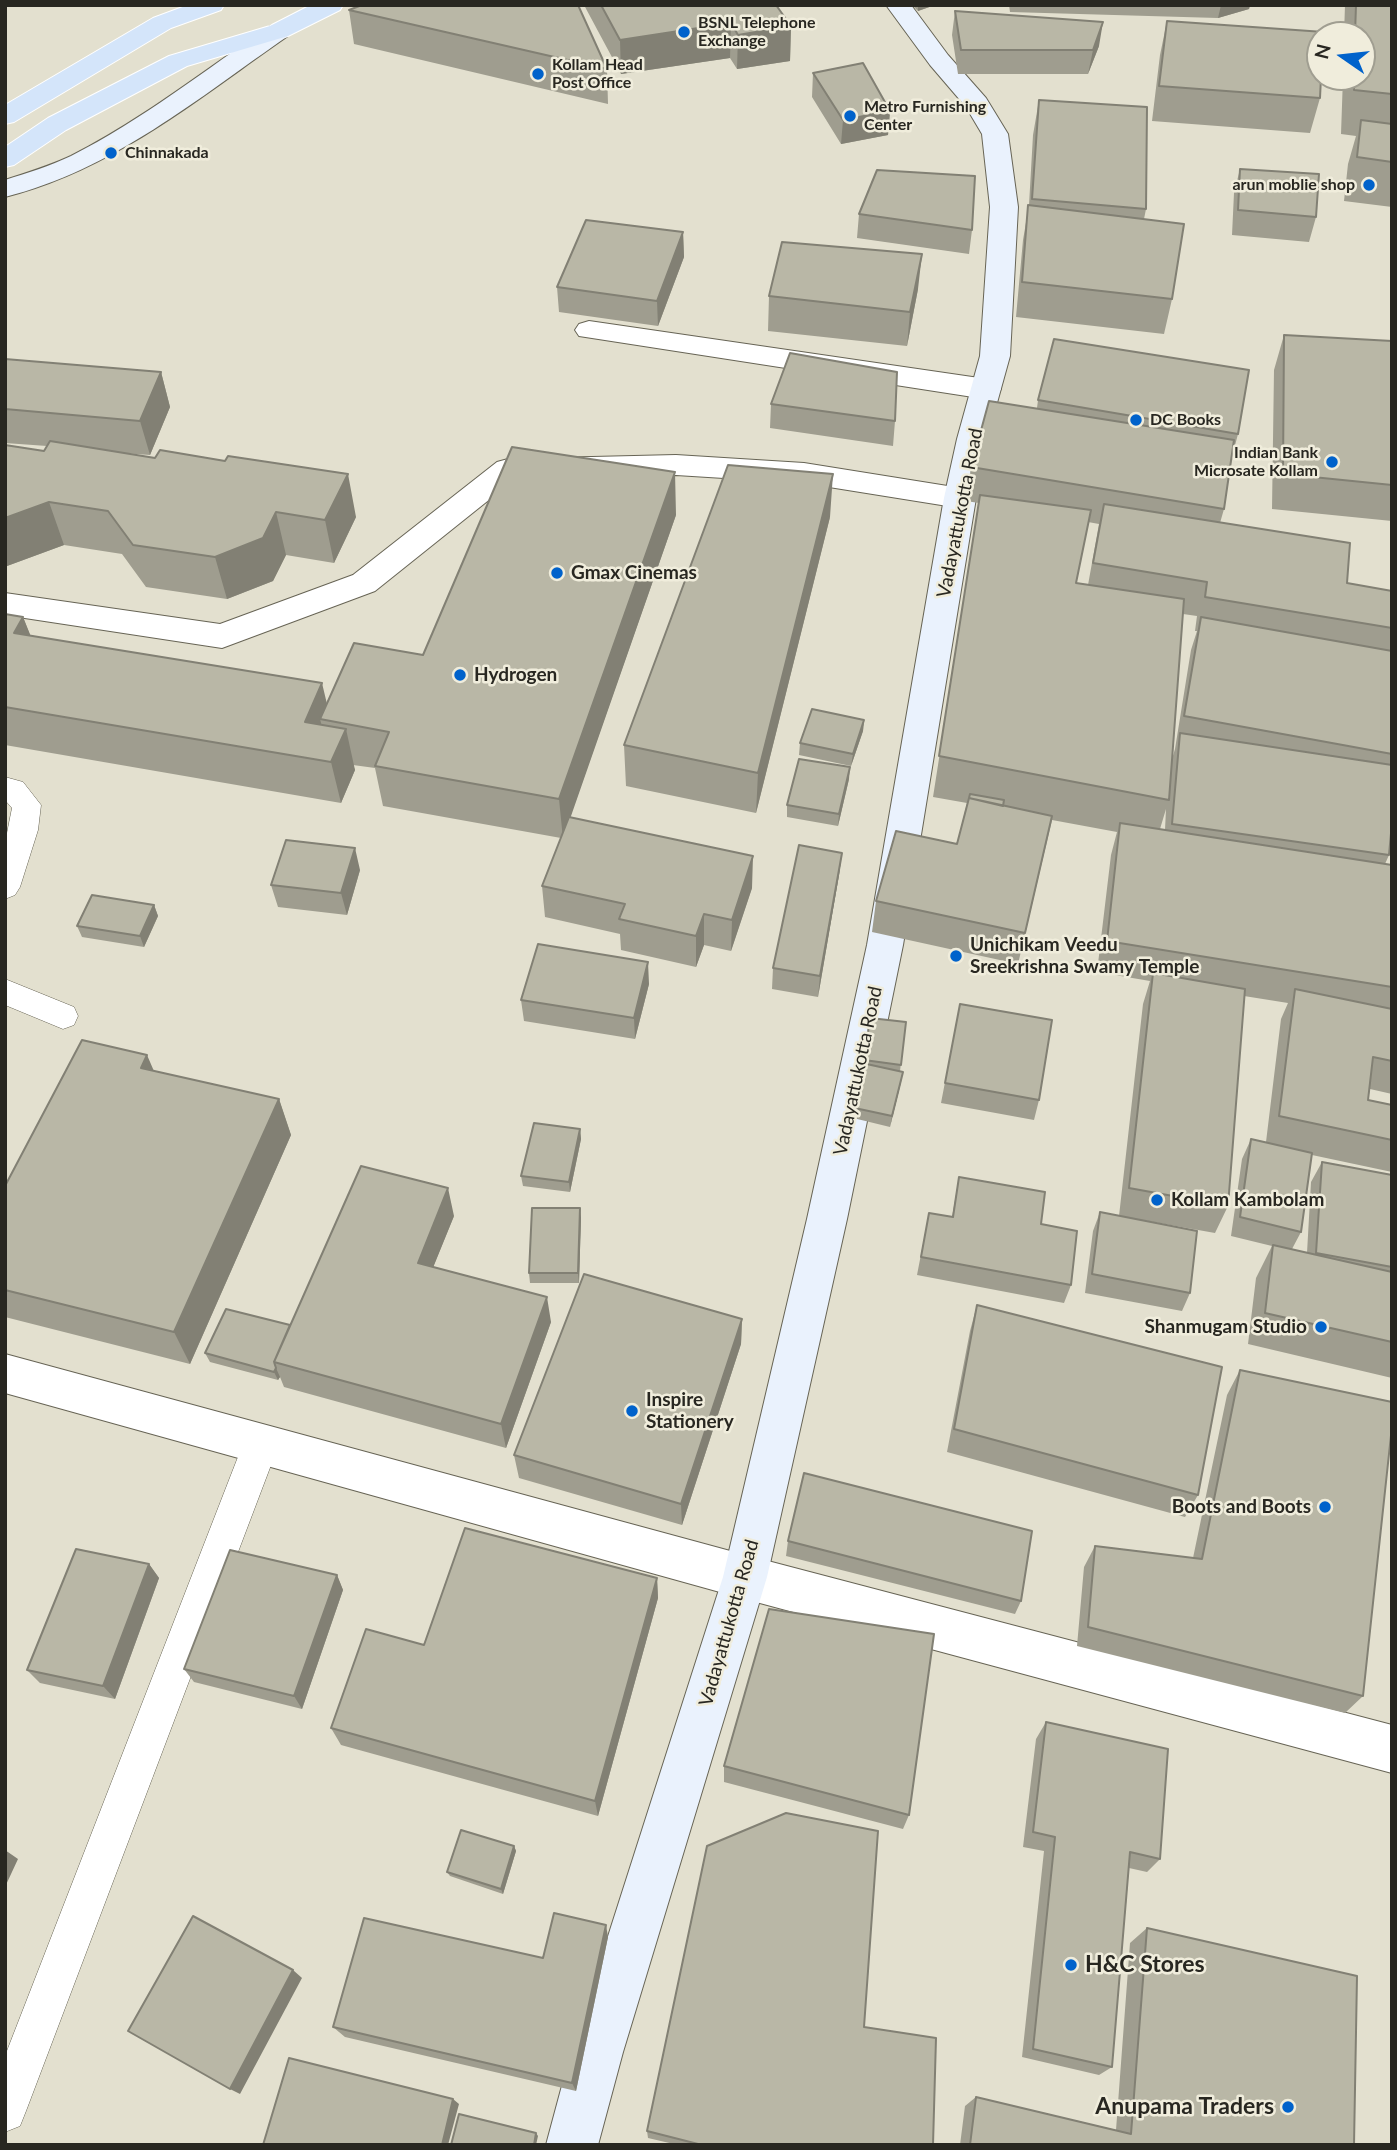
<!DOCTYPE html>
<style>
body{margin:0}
#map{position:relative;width:1397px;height:2150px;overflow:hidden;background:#e3e0cf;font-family:Lato,sans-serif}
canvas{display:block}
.frame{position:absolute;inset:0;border:7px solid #282721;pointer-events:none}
.north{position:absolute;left:1306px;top:21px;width:70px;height:70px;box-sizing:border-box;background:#f0eddc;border:2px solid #a09e91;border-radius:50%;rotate:284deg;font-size:19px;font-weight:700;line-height:28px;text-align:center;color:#282721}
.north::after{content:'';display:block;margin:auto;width:24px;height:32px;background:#0062cb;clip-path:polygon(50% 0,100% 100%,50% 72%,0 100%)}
</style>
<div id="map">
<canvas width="1397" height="2150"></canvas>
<div class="frame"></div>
<div class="north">N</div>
</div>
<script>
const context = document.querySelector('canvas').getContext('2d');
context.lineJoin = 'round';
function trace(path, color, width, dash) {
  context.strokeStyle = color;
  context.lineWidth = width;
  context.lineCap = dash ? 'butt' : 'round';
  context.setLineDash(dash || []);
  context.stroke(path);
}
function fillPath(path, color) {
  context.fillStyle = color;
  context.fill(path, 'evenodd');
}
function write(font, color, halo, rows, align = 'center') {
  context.font = font + ' Lato,sans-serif';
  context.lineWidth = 5;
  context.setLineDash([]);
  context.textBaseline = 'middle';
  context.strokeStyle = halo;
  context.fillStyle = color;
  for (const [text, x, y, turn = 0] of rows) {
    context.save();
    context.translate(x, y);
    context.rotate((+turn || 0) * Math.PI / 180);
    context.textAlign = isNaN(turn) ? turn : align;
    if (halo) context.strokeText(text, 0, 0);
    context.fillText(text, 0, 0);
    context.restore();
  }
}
const lane = new Path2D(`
 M5,777l18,5 18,23 -3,25 -18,57 -5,8 -10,4v-56l7,-35 -7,-8z
 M5,979l69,28 4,9 -4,9 -11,4 -58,-24z
 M261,1427l13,5 5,12 -253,667 -6,15 -15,6v-76l238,-612 5,-12z`);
const street = new Path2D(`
 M589,321l397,58 10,3 5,7 -5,7 -10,3 -407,-63 -4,-6 4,-6z
 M676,455l128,8 156,25 11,3 5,7 -5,7 -11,3 -156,-25 -128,-8 -161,4 -140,112 -153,57 -217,-33v-22l215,31 133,-49 144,-113 11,-3z
 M5,1354l740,201 647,170v48l-647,-174 -740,-206z`);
const secondary = new Path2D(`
 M886,5h25l37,50 38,43 22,36 10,73 -8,149 -23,83 -11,59 -73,447 -56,274 -80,358 -144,475 -25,93h-52l25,-93 152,-475 84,-358 60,-274 77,-447 13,-59 23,-83 10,-149 -8,-73 -16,-27 -36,-42z
 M279,24l9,2 3,5 -3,5c-90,62 -175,134 -283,161v-17c22,-7 45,-14 66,-24 71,-36 134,-86 199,-130z`);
const primary = new Path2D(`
 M188,5h36l-3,5 -50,18 -157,94 -9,2v-19l148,-87z
 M311,5h32l-3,5 -52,26 -101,30 -121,64 -52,35 -9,2v-20l43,-29 121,-62 101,-30z`);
trace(lane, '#676455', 1);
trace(street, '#676455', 2);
trace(secondary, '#676455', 2);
trace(primary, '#fff', 2);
fillPath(lane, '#fff');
fillPath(street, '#fff');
fillPath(secondary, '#eaf2fd');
fillPath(primary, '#d4e5fa');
fillPath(new Path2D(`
 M584,5h192l15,21 -1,35 -53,8 -7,-11 -109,16z
 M912,5h23l-17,6z
 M1009,5h241l-1,4 -31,9 -208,-6z
 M1345,5h47v202l-48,-6 4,-37 8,-28 -15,-2 2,-57h19v-42h-18z
 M349,10l258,59 1,35 -254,-60z
 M955,11l144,35 -11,28h-130l-6,-39z
 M1167,21l153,77 -10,35 -158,-12 8,-66z
 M813,73l77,38 -2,24 -47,9 -29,-47z
 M1039,100l107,109 -2,10 28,80 -8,35 -148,-17 7,-77 6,-35 4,-70z
 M1240,169l76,48 -7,25 -77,-7 2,-42z
 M859,214l113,16 -3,24 -112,-16z
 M683,232l1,25 -26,69 -99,-14 -2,-25z
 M918,289l-11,57 -139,-15 1,-35z
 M1284,335l108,6v180l-120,-12 2,-139z
 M5,359l156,13 9,35 -20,48 -28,-2 234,64 -22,46 -48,-8 -13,26 -46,18 -81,-12 -24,-33 -58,-9 -57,21h-2v-121l39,6 3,-5 -42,-3z
 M1038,400l200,34 -6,23 -8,52 -4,14 127,60 45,8v231l-3,33 -4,9 7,1v229l-22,-5 -2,11 24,5v67l-80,-17 -11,77 -9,17 15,4 4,-71 11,-20 70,13v203l-144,-34 8,-66 16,-32 -41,-10 11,-77 9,-20 15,3 15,-123 7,-16 -44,-7 -16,210 -13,27 -84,-15 59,75 -8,18 -97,-18 8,-62 7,-19 19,4 24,-212 7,-23 -53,-9 14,-117 6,-23 -65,-12 -34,144 -146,-32 4,-31 81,-57 10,-41 -34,-6 46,-294 -13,-2 5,-34 66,-59zM1088,522l11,2 -11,61 -12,-2zM1183,614l14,2 -2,15h2l-6,19 -16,99 -3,10zM1166,809l-1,21 -5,-1z
 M771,404l124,17 -2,25 -123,-18z
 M676,515l-106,302 182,71 -21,63 -27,-6 -8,22 -75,-17 -1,-16 -75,-17 -3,-31 19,-48 -178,-32 -8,-38 -22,-3 2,5 -14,33 -336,-58v-131l18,3 7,18 297,69 96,-49z
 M830,517l-74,296 -130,-27 -2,-41z
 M864,720l-1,11 -12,35 -52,-11 1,-12z
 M849,779l-11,47 -51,-9v-12z
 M842,853l-3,22 -21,122 -46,-8 1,-21z
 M360,870l-13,45 -69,-8 -7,-22z
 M154,905l4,11 -14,31 -62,-10 -5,-11z
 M649,984l-14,55 -111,-18 -3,-21z
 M960,1004l79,96 -5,20 -93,-17z
 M870,1018l36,4 -6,49 1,11 -11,45 -41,-10 1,-10 14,-44z
 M154,1071l125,28 12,36 -101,229 -185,-47v-131z
 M580,1129l1,10 -11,53 -47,-6 -2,-10z
 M959,1177l82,47 30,61 -7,18 -147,-28 12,-62 23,4z
 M454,1216l-21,51 118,55 -45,126 -222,-61 -4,-10 -2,3 -68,-18 -5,-9 85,-28z
 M581,1217l-2,66h-49l-1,-10z
 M977,1305l221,190 -13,22 -238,-65 23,-121z
 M742,1319l-1,25 -59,181 -163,-47 -5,-23z
 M1240,1370l123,326 -18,17 -268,-67 7,-79 11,-21 98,12 34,-163z
 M788,1541l233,60 -6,13 -229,-58z
 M149,1564l10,14 -44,121 -75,-16 -13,-13z
 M337,1575l6,15 -41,119 -108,-27 -10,-13z
 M657,1578l1,20 -60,218 -257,-71 -10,-17 93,-83z
 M1046,1722l114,137 -13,13 -18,-4 -17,199 -13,8 -77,-18 22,-206 -21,-4 13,-108z
 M724,1766l185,49 -6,14 -179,-47z
 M514,1846l2,5 -13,43 -53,-18 -3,-4z
 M1147,1928l207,217h-394l5,-39 11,-9 140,33 14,-187z
 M608,1937l-32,154 -231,-54 -12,-10z
 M647,2131l286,14h-255l-30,-7z`), '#9f9d8f');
fillPath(new Path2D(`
 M918,5h17l-17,6z
 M1221,5h29l-1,4 -31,9z
 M1103,22l-4,24 -11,28 5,-24z
 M731,23l-1,35 -109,16 -1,-34z
 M791,26l-1,35 -53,8 1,-34z
 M890,111l-2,24 -47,9 2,-24z
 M683,232l1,25 -26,69 -1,-25z
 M922,254l-4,35 -11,57 3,-34z
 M161,372l9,35 -20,48 -10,-34z
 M675,472l1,43 -113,324 -4,-40z
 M348,474l8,43 -22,46 -9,-43z
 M833,474l-3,43 -74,296 2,-40z
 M49,502l15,43 -57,21 -2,-5v-43z
 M276,512l10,43 -13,26 -46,18 -12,-42z
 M23,617l17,42 -26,-26z
 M322,683l9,38 -11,-2 5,20 -20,-17z
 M864,720l-1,11 -12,35 2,-12z
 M346,729l9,41 -14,33 -10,-41z
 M850,767l-1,12 -11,47 1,-12z
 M355,848l5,22 -13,45 -6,-22z
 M842,853l-3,22 -21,122 2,-21z
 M753,856l-1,32 -21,63 1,-31z
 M154,905l4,11 -14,31 -4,-11z
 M704,914v31l-8,22v-31z
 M648,962l1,22 -14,55 -1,-21z
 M147,1055l16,37 -22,-24z
 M903,1072l-2,10 -11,45 2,-11z
 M279,1099l12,36 -101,229 -16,-32z
 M580,1129l1,10 -11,53 -1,-10z
 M448,1188l6,28 -30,74 -6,-27z
 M580,1208l1,9 -2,66 -1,-10z
 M547,1297l4,25 -45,126 -5,-24z
 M742,1319l-1,25 -59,181 -1,-21z
 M276,1368l4,9 -2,3 -4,-8z
 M149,1564l10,14 -44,121 -12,-13z
 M337,1575l6,15 -41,119 -8,-13z
 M657,1578l1,20 -60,218 -3,-15z
 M514,1846l2,5 -13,43 -2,-5z
 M5,1850l13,9 -13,28z
 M606,1925l2,12 -32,154 -4,-8z
 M293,1970l9,8 -62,116 -10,-5z
 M453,2099l6,5 -11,41h-6z
 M536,2133l2,3 -2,9h-2z`), '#828074');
const building = new Path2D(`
 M362,5h216l29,64 -258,-59z
 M601,5h175l15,21 -53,9 -7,-12 -111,17z
 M1356,5h36v89l-38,-4v-13h8v-42h-7z
 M955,11l148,11 -10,28h-132z
 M1167,21l157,11v3h-4v42h1l-1,21 -161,-12z
 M863,63l27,48 -47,9 -30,-47z
 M1039,100l108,7 -1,102 -114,-10z
 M1361,120l31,4v38l-35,-5z
 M1240,169l79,5 -3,43 -78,-7z
 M877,170l98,6 -3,54 -113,-16z
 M1028,205l156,19 -12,75 -150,-17z
 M586,220l97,12 -26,69 -100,-14z
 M782,242l140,12 -12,58 -141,-16z
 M1284,335l108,6v144l-109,-11z
 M1054,339l195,31 -11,64 -200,-34z
 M790,353l107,19 -2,49 -124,-17z
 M5,359l156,13 -21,49 -135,-12z
 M989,401l245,39 -10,69 -253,-42z
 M50,441l105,17 5,-8 65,11 3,-5 120,18 -23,46 -49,-8 -13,26 -48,19 -82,-12 -25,-34 -59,-9 -44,16v-73l39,6z
 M512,447l163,25 -116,327 -184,-33 14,-34 -69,-13 34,-76 69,12z
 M728,465l105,9 -75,299 -134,-28z
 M980,495l111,15 -15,73 108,16 -15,201 -230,-44z
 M1104,504l246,39 -3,40 45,8v37l-187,-31 2,-15 -114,-19z
 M5,614l18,3 -9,16 308,50 -17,39 41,7 -15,33 -326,-55z
 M1201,617l191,34v103l-208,-38z
 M812,709l52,11 -11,34 -53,-11z
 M1180,733l212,32v57l-3,33 -217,-31z
 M799,759l51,8 -11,47 -52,-9z
 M970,794l34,6 -1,6 -34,-8z
 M969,798l83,18 -27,117 -149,-32 20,-70 61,13z
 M569,817l184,39 -21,64 -28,-6 -8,22 -77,-17 6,-15 -83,-18z
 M1120,823l272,42v122l-285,-46z
 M286,840l69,8 -14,45 -70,-8z
 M799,845l43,8 -22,123 -47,-8z
 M92,895l62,10 -14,31 -63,-10z
 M538,944l110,18 -14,56 -113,-18z
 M1153,973l92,16 -17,217 -99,-18z
 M1295,989l97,20v52l-19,-4 -5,43 24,5v35l-113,-24z
 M960,1004l92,16 -13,80 -94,-17z
 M870,1018l36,4 -5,43 -37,-5z
 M82,1040l65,15 -6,13 138,31 -105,233 -169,-42v-104z
 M862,1063l41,9 -11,44 -42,-9z
 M534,1123l46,6 -11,53 -48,-6z
 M1251,1139l61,14 -11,79 -61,-15z
 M1322,1162l70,13v92l-76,-14z
 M361,1166l87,22 -30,75 129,34 -46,127 -227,-62z
 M959,1177l86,15 -4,32 36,7 -6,54 -150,-28 8,-44 24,4z
 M532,1208h48l-2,65h-49z
 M1100,1212l97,19 -7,62 -98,-19z
 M1273,1245l119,27v70l-127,-29z
 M584,1274l158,45 -61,185 -167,-49z
 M977,1305l245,62 -24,128 -244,-66z
 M226,1309l64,16 -16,37 2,6 -2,4 -69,-19z
 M1240,1370l152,32v24l-29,270 -275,-69 7,-81 107,13z
 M804,1473l228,58 -11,70 -233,-60z
 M465,1528l192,50 -62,223 -264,-73 35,-99 58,16z
 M76,1549l73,15 -46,122 -76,-16z
 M230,1550l107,25 -43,121 -110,-27z
 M769,1609l165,25 -25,181 -185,-49z
 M1046,1722l122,27 -8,110 -30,-7 -18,215 -79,-18 22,-212 -22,-5z
 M786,1813l92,18 -14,196 72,11 -3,107h-231l-55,-14 60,-285z
 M461,1830l53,16 -13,43 -54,-17z
 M554,1913l52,12 -34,158 -239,-56 31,-109 179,40z
 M193,1916l100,54 -63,119 -102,-58z
 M1147,1928l210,48 -3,169h-384l6,-48 155,37z
 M289,2058l164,41 -11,46h-179z
 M459,2114l77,19 -2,12h-83z`);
fillPath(building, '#b9b7a6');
trace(building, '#828074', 2);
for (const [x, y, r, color] of [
 [684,32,7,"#0062cb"],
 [538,74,7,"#0062cb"],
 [850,116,7,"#0062cb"],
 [111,153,7,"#0062cb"],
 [1369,185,7,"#0062cb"],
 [1136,420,7,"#0062cb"],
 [1332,462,7,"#0062cb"],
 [557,573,7,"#0062cb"],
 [460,675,7,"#0062cb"],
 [956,956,7,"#0062cb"],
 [1157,1200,7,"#0062cb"],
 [1321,1327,7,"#0062cb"],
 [632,1411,7,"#0062cb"],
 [1325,1507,7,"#0062cb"],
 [1071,1965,7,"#0062cb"],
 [1288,2107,7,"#0062cb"]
]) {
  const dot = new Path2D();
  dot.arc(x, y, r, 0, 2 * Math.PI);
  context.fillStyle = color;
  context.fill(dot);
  trace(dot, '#f0eddc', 2.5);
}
write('bold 16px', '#282721', '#f0eddc', [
 ["BSNL Telephone",698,23],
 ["Exchange",698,41],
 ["Kollam Head",552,65],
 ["Post Office",552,83],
 ["Metro Furnishing",864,107],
 ["Center",864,125],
 ["Chinnakada",125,153],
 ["arun moblie shop",1355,185,"right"],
 ["DC Books",1150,420],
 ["Indian Bank",1318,453,"right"],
 ["Microsate Kollam",1318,471,"right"]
], 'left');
write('19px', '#282721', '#f0eddc', [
 ["Vadayattukotta Road",960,513,-79],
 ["Vadayattukotta Road",858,1071,-78],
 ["Vadayattukotta Road",729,1623,-74]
]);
write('bold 19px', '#282721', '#f0eddc', [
 ["Gmax Cinemas",571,573],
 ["Hydrogen",474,675],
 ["Unichikam Veedu",970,945],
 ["Sreekrishna Swamy Temple",970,967],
 ["Kollam Kambolam",1171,1200],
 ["Shanmugam Studio",1307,1327,"right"],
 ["Inspire",646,1400],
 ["Stationery",646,1422],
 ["Boots and Boots",1311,1507,"right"]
], 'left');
write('bold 23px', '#282721', '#f0eddc', [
 ["H&C Stores",1085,1965],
 ["Anupama Traders",1274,2107,"right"]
], 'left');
</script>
